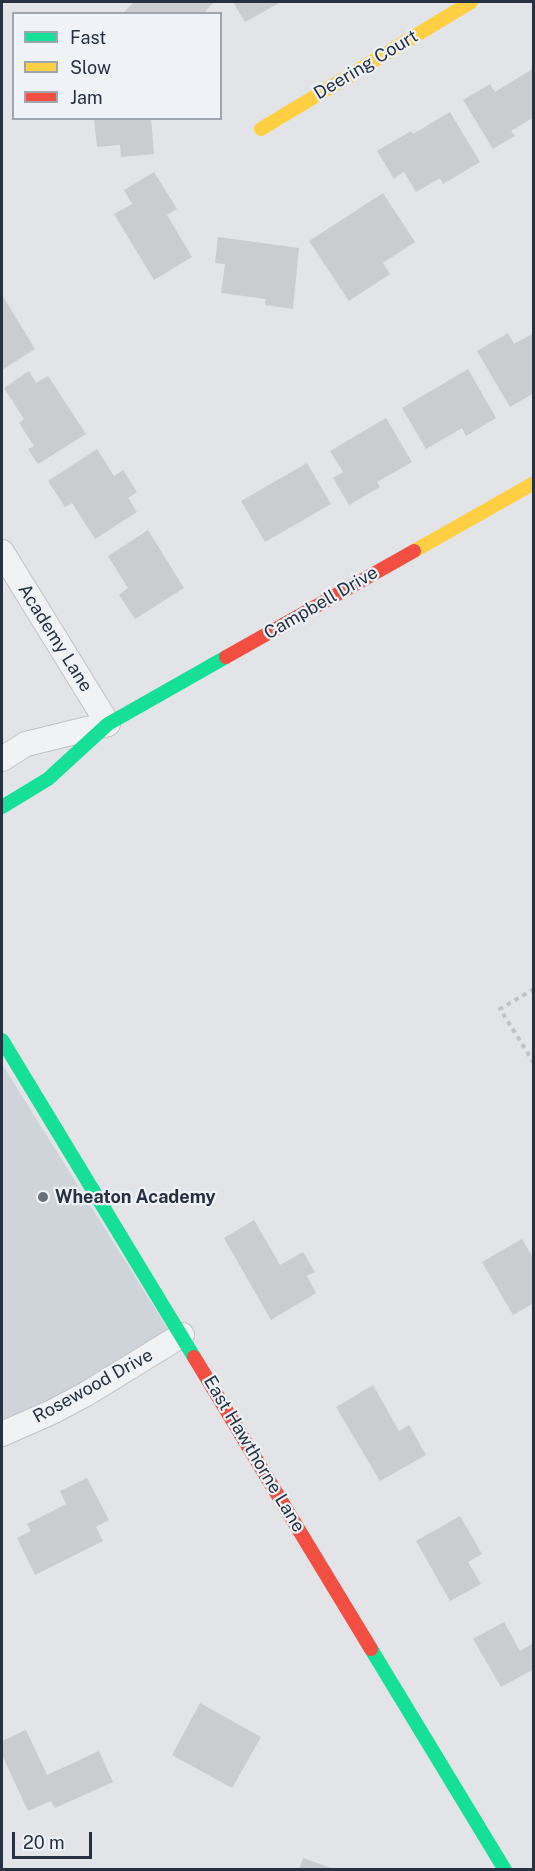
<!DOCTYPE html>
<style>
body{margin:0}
#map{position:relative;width:535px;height:1871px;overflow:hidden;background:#e2e4e7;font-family:"Public Sans",sans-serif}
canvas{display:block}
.frame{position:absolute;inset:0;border:3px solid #263142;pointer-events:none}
.legend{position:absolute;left:12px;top:12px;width:210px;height:108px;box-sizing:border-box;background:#eff2f7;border:2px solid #9fa5af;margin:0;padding:8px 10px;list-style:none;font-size:18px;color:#263142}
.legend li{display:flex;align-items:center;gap:12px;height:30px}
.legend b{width:30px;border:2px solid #9fa5af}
.scale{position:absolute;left:12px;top:1832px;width:80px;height:27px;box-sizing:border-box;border:3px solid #263142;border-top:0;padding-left:8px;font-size:18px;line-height:21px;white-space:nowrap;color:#263142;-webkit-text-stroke:4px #eff2f7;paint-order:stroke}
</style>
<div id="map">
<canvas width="535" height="1871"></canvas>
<div class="frame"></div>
<ul class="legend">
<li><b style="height:8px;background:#16e098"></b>Fast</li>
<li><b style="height:8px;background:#ffcf43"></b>Slow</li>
<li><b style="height:8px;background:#f24e42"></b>Jam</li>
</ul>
<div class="scale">20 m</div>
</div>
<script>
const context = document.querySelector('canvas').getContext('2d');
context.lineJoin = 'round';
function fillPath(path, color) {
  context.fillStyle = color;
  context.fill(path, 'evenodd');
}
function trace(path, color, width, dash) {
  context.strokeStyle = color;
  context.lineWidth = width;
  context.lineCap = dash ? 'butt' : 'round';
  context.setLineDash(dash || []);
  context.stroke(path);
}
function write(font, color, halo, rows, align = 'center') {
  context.font = font + ' "Public Sans",sans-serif';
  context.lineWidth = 4.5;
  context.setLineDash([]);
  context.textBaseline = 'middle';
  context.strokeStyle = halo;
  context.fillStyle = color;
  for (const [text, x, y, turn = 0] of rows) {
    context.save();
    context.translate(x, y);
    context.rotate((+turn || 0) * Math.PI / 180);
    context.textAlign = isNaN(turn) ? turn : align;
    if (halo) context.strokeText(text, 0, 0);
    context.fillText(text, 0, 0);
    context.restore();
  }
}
fillPath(new Path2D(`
 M2,1064l167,267 -99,63 -68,28z`), '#cfd4db');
fillPath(new Path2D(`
 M134,2h77l2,1 -10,11h-81z
 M233,2h48l-36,20z
 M534,68v49l-23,14 4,5 -22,13 -30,-49 27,-16 5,8z
 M450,112l30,50 -37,22 -3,-6 -24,14 -12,-20 -10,7 -17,-28 34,-20 2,3z
 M94,118h57l3,36 -33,3 -1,-12 -23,2z
 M154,172l23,37 -10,6 25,42 -38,23 -40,-66 18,-10 -8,-14z
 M383,193l32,49 -32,21 7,11 -41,27 -40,-60z
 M218,237l81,11 -6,61 -28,-4 1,-6 -45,-6 4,-29 -10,-1z
 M2,295l33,54 -33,21z
 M508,333l6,11 20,-11v60l-24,14 -33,-56z
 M468,369l28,49 -30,18 -4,-8 -36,21 -24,-41z
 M29,371l7,12 12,-7 38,58 -48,30 -10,-15 6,-3 -15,-23 5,-4 -20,-31z
 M386,418l26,44 -35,20 3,5 -31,18 -16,-27 10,-6 -13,-21z
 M97,449l17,27 9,-6 14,22 -9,6 9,14 -42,27 -23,-36 -7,4 -17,-26z
 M307,463l24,41 -66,38 -24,-41z
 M148,530l36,58 -49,31 -16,-24 9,-7 -20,-32z
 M254,1220l26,45 23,-13 12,20 -8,4 9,17 -45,27 -47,-82z
 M522,1239l12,20v44l-21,12 -31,-53z
 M373,1385l26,46 10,-6 17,30 -46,26 -44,-74z
 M87,1478l22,42 -13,7 7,14 -68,34 -18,-37 14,-7 -4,-7 39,-20 -6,-13z
 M460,1516l22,38 -14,8 13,22 -31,17 -34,-60z
 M504,1622l16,29 14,-8v26l-33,18 -28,-48z
 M200,1703l61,34 -29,51 -60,-33z
 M26,1730l21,45 52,-24 14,31 -58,26 -4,-7 -23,10 -26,-56v-14z
 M303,1858l31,11v1h-35z`), '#cacccf');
const street = new Path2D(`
 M2,552l106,172 -82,20 -24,15
 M2,1434l50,-22 34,-18 96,-59`);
trace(street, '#c0c2c5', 26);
trace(new Path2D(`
 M534,989l-34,20 34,54`), '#c0c2c7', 4, [4.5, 4.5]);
trace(street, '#f1f2f4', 24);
trace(new Path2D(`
 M2,807l46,-28 60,-55 118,-67
 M2,1040l192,317
 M371,1649l134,221`), '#16e098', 14);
trace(new Path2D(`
 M261,129l210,-127
 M414,551l120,-68`), '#ffcf43', 14);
trace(new Path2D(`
 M226,657l188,-106
 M194,1357l177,292`), '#f24e42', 14);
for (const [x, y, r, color] of [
 [43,1197,6,"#68707c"]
]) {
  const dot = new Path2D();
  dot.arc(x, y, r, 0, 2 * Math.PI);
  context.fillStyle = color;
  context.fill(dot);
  trace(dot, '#eff2f7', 2);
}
write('18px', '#263142', '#eff2f7', [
 ["Deering Court",366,65,-31],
 ["Campbell Drive",321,603,-30],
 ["Academy Lane",55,638,58],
 ["Rosewood Drive",93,1386,-29],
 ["East Hawthorne Lane",254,1454,59]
]);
write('bold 18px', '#263142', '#eff2f7', [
 ["Wheaton Academy",55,1197]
], 'left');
</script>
